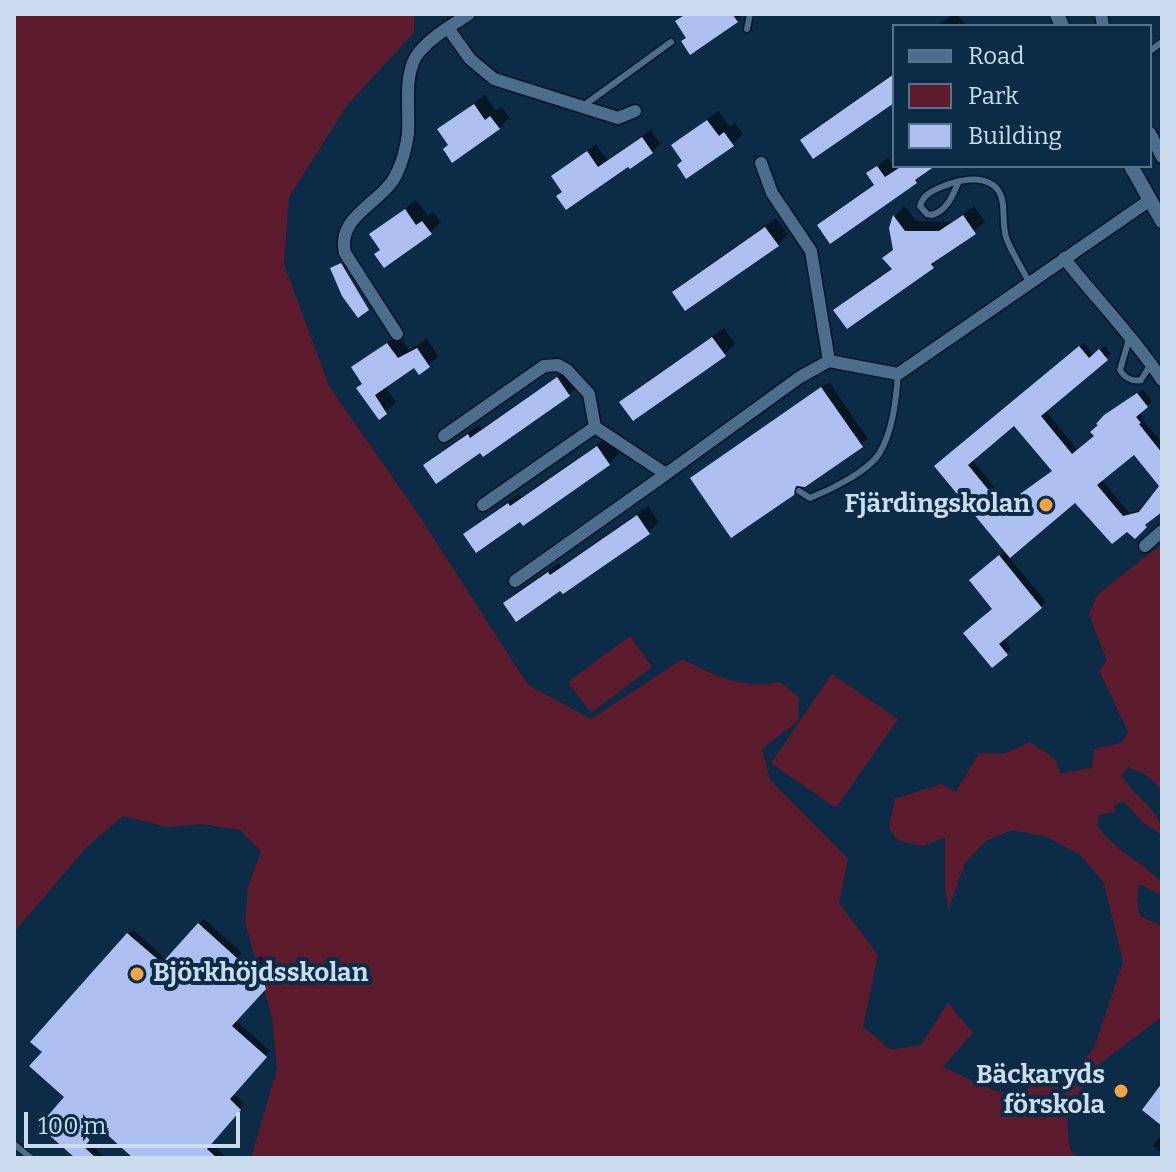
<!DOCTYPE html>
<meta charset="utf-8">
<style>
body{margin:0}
#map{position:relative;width:1176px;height:1172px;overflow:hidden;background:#0b2b46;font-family:Bitter,serif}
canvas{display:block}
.frame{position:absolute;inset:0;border:16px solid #cadced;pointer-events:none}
.legend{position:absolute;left:892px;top:24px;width:260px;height:144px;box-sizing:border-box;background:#0b2b46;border:2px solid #577289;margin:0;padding:10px 14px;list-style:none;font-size:24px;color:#cadced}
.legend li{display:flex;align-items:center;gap:16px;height:40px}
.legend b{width:40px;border:2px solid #577289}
.scale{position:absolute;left:24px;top:1112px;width:216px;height:36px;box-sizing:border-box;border:4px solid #cadced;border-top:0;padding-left:10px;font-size:24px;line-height:28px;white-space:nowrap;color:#cadced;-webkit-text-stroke:6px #0b2b46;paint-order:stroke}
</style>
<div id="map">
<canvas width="1176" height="1172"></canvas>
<div class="frame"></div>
<ul class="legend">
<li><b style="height:10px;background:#4c6d8c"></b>Road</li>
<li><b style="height:22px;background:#5d1c2e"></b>Park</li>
<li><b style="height:22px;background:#adc0f1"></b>Building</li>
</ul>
<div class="scale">100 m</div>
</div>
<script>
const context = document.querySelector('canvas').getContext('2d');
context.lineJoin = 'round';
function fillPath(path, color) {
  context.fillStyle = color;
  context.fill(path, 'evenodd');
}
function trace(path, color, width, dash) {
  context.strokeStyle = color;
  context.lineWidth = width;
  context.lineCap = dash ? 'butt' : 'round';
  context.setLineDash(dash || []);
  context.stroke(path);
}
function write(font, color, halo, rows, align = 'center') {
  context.font = font + ' Bitter,serif';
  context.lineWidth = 8;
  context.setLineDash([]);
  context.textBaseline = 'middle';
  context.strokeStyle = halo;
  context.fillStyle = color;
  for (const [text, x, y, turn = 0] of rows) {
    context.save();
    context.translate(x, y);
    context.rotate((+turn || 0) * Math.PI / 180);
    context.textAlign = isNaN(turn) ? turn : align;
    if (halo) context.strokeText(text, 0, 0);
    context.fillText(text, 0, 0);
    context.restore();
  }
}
fillPath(new Path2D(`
 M14,14h397l3,3v16l-66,71 -59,93 -5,67 45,122 91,131 108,168 63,34 92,-60c33,18 60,30 98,23l18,16 -1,23 -36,28 8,31 78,79 -9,44 39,52 -15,72 28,23 30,-5 27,-42 25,30 -30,34 50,23 25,4 18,-10 26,-5 15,-11 17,-20 29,-86 -19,-79 -24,-28 -35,-19 -33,-6 -26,11 -21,22 -17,47 -3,-21v-52l-22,9 -26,-6 -8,-13 6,-28 46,-15 15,8 23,-39 25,1 26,-12 25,17 5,14 32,-5 2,-19 27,-6 7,-11 -29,-62 8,-9 -18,-46 8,-20 65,-51v246l-14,-14 -20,-9 -6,8c11,22 40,35 40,60l-20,-13 -18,-21 -10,5 1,6 -16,3 -1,11c15,24 44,35 64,57v13l-23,-12 -2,16 3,16 22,10v91l-65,49 -10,15 -21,31 4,38 9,8h-828l26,-89 -5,-53 -27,-93 3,-36 13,-35 -21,-22 -37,-6 -36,3 -44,-11 -36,31 -73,85z
 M630,636l22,31 -61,46 -23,-31z
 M832,674l66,45 -62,89 -65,-45z`), '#5d1c2e');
fillPath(new Path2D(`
 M685,14h58l-6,6 -49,17 -10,-15z
 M954,14h3l9,12h-30z
 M894,69v31l-92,40 11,-10 74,-52z
 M485,95l11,16 6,-4 7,11 -10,10 -49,16 -10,-15z
 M718,111l12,16 5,-4 8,11 -11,10 -48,16 -10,-15z
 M651,130l9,14 -8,8 -23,12 -65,27 -11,-15 43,-32 11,16z
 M888,157l8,12 4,-3h31l-15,16 -97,43 11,-10 45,-32 -7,-10z
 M416,200l12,16 5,-4 8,10 -11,11 -48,17 -10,-16z
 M905,206l11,15 35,1 23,-16 11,16 -43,33 -10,12 -96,43 10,-10 47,-33 2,-19 -3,-20 3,-12z
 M776,218l12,16 -10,11 -103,47 10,-10z
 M724,328l11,16 -11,11 -102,47 10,-10z
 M398,334l11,16 18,-11 11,17 -10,10 -14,-1 -29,21 11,16 -17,15 -15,-34 -10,-15z
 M1084,343l10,12 11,-9 6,8 -66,56 33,41 18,-15 15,-25 32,-21 9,11 -12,11 4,5 -2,2 20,24v43l-28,-34 -33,27 28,34 15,-5 18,-22v23l-27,27 -60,-35 -67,55 38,46 -43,36 8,11 -19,16 3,-57 -19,-32 31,-26 -66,-88zM1015,424l39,47 -27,18 -16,18 -40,-48z
 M568,369l11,16 -10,10 -88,56 -56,15 11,-11 43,-30 2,4z
 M829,382l39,57 -75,54 -94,-21z
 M608,437l11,16 -10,11 -88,55 -56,15 11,-10 43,-30 2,3z
 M648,506l11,16 -10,10 -144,71 10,-10 44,-30 2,3z
 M204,919l38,34 -11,12 31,-9 7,26 -34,38 35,31 -37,43 11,10 -34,39 17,15h-91l-36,-32 -13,15 19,17h-31l-8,-61 61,-163 5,-4 34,30z
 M1162,1134v19l-9,-7z`), '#0007');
fillPath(new Path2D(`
 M686,14h46l6,8 -48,33 -9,-14 5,-3 -11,-17z
 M894,74v29l-81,56 -13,-19z
 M474,104l11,16 5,-4 10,13 -48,34 -9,-14 5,-4 -11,-16z
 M707,120l12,16 5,-4 10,14 -48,33 -9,-14 5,-4 -11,-16z
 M642,137l11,16 -23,16 -2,-2 -62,43 -10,-14 6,-4 -11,-16 36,-25 11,16z
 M877,166l8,11 17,-11h33l-20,14 2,3 -87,61 -13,-19 57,-40 -8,-12z
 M405,209l11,16 6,-4 10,13 -48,34 -10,-14 6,-4 -11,-16z
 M893,215l12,16h34l24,-16 13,19 -45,30 3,4 -87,61 -14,-19 59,-41 -10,-11 11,-8 -4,-22z
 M765,227l14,19 -94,65 -13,-19z
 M341,263l28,47 -11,8 -16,-22 -12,-28z
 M712,337l14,19 -93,65 -14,-19z
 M387,343l11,15 19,-10 13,19 -11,8 -5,-7 -39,27 12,19 -8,6 -23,-32 6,-4 -11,-17z
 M1079,346l10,12 10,-9 9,11 -67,56 31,38 22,-18 -4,-4 8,-7 -2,-1 8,-9 33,-22 11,14 -12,10 5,6 -2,1 23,29v59l-17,13 2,2 -12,12 -8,-7 -15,12 -37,-41 -65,55 -76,-92zM1014,426l38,45 -32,23 2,2 -17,14 -37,-45zM1134,455l25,31 -20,26 -16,4 -26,-31z
 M557,377l13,19 -87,61 -3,-4 -44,31 -13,-19 45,-31 2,4z
 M821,387l42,60 -58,40 -9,-1 -2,9 -63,43 -41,-60z
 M597,446l13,19 -87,61 -3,-4 -44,31 -13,-19 45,-31 2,3z
 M637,515l13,19 -87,60 -3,-3 -44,31 -13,-19 45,-31 2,3z
 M999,555l43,53 -43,36 9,11 -16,13 -29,-35 29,-24 -23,-29z
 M198,923l40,36 -7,8 26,-8 9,30 -34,37 35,31 -37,42 11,11 -34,39 10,9h-84l-33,-30 -16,19 12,11h-21l-36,-32 25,-29 -35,-31 13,-14 -12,-10 97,-109 35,30z
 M1162,1083v43l-20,-16z`), '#adc0f1');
const service = new Path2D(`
 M747,29l3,-15
 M1150,51l12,-9
 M583,106l88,-64
 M959,181c-6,14 -12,30 -27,34l-5,-1 -7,-8c4,-14 17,-17 29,-22 22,-7 51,-9 54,21 1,11 0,21 3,32 5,15 16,31 23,45
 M1129,339l-9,31c5,8 11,12 21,10l10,-16
 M799,491l11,7c20,-8 57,-26 69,-44 14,-23 17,-54 19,-80
 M14,1144l17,14`);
const minor = new Path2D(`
 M1101,14l2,12
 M448,28l22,31 24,20 124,39 17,-7
 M1150,133l12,24
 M761,163l11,30 39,58 18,110
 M1064,258c32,41 69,78 98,122
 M397,334l-52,-81c-9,-37 37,-50 51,-78 6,-12 10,-27 12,-41 2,-25 -6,-63 12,-83 13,-15 32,-26 49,-37
 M444,436l100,-70 14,-1 9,5 22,24 6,33 71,47 134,-97 29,-16 69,13 252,-174
 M483,505l112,-78
 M1145,546l17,-15
 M515,581l151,-107`);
const tertiary = new Path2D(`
 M1057,14l5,12
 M1131,166l31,55`);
trace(service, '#001327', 9);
trace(minor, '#001327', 15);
trace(tertiary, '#001327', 17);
trace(service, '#4c6d8c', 6);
trace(minor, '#4c6d8c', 12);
trace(tertiary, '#4c6d8c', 14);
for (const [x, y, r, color] of [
 [1046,505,8,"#f4a444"],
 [137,974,8,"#f4a444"],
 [1121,1091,8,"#f4a444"]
]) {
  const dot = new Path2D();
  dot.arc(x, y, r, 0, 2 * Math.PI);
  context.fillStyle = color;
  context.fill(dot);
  trace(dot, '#0b2b46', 3);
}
write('bold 26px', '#cadced', '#0b2b46', [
 ["Fjärdingskolan",1030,505],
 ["Björkhöjdsskolan",153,974,"left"],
 ["Bäckaryds",1105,1076],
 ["förskola",1105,1106]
], 'right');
</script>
